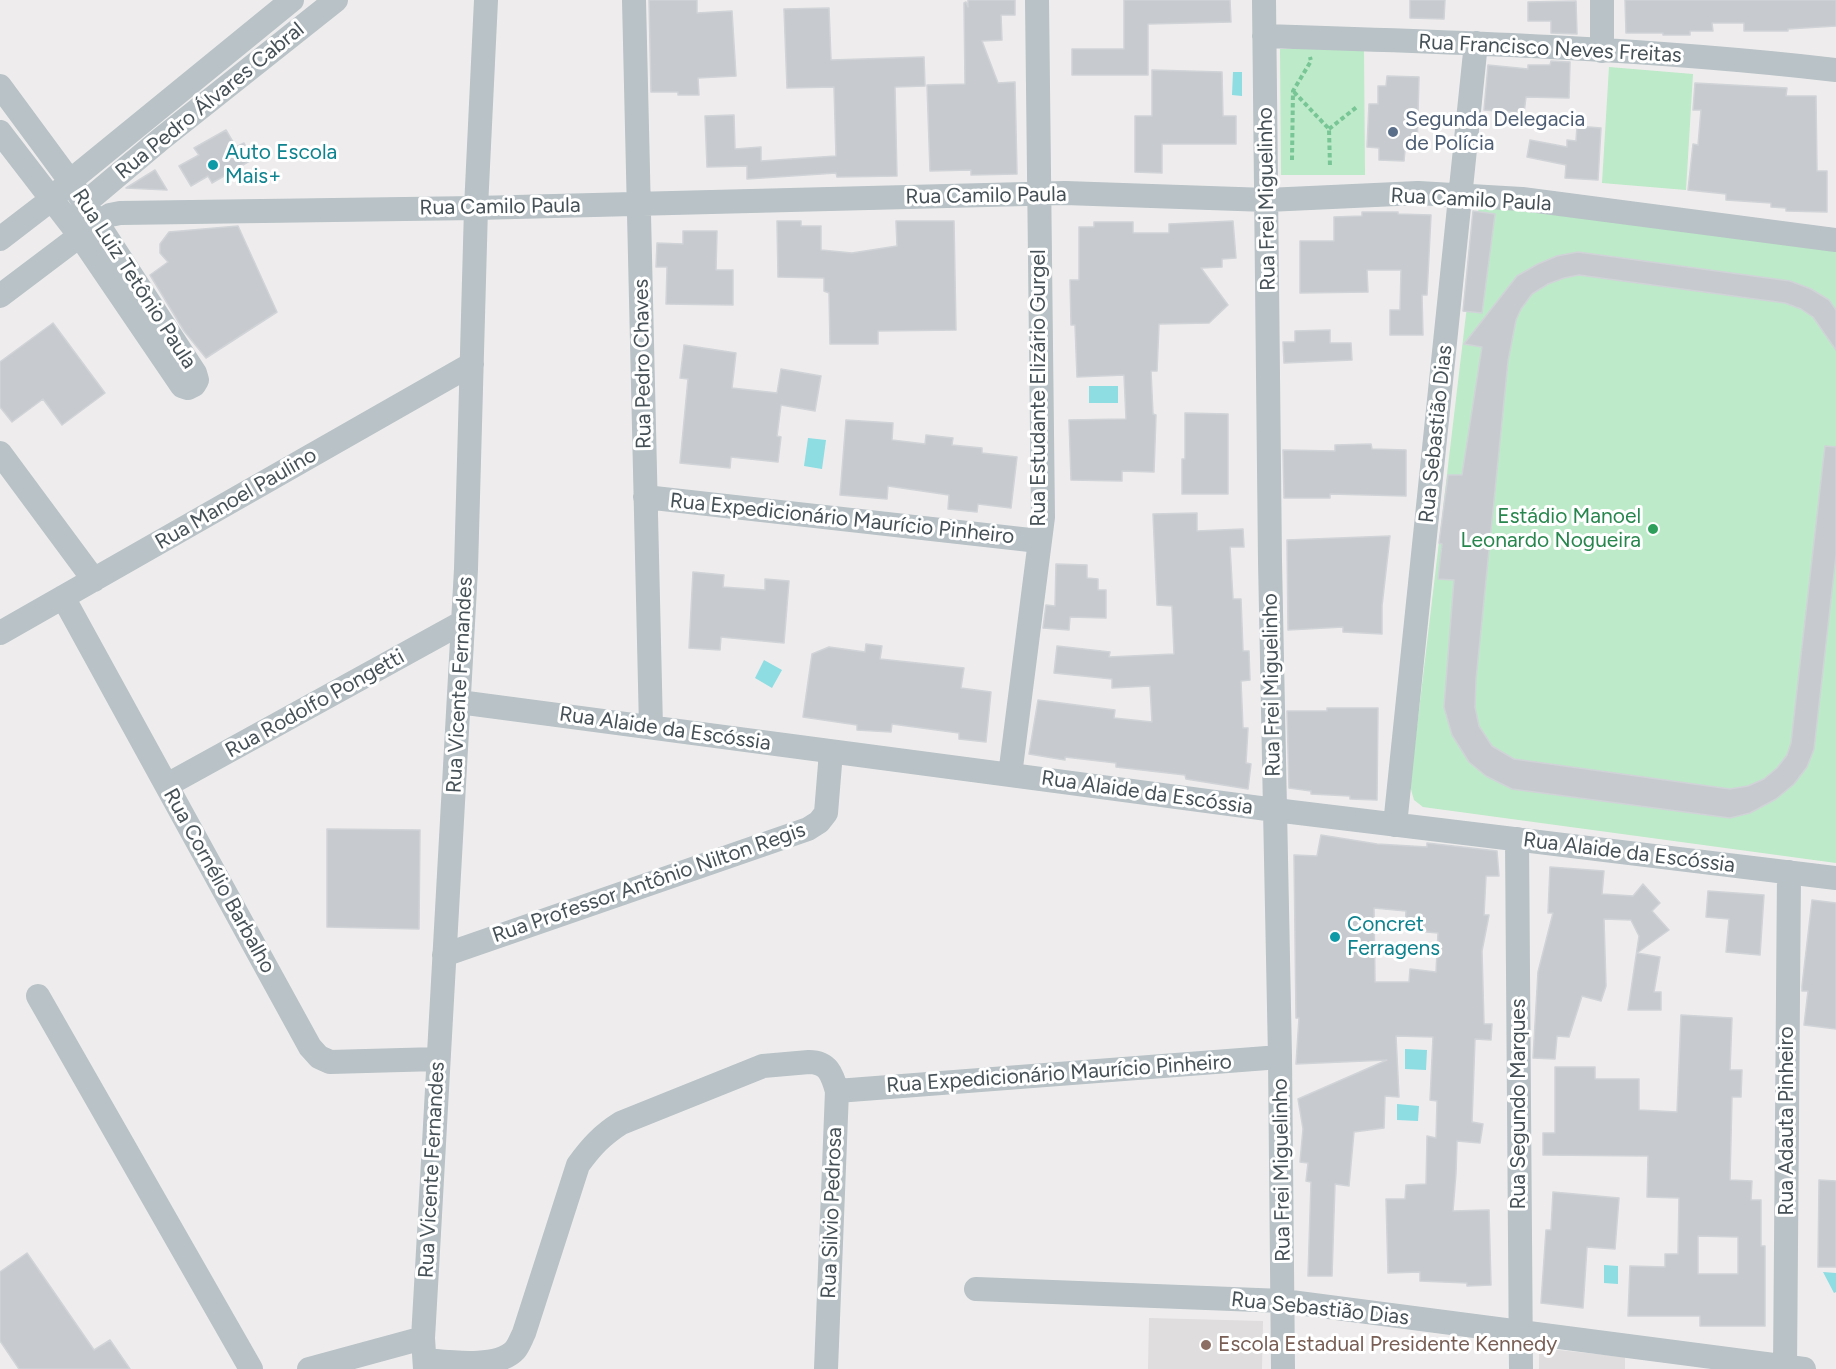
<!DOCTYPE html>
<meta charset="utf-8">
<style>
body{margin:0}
canvas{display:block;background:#eeecec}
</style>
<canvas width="1836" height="1369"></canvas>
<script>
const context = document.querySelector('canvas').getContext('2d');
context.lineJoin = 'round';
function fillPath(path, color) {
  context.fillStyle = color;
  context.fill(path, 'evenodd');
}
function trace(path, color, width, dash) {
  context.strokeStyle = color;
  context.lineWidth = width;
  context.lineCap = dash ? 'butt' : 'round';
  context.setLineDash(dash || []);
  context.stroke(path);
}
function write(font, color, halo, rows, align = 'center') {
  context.font = font + ' Figtree,sans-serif';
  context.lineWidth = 6;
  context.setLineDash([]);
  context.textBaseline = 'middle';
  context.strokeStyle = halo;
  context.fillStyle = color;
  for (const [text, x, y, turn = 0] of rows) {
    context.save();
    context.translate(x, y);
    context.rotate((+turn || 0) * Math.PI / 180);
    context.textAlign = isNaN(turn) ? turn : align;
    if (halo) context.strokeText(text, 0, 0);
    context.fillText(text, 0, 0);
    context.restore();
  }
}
fillPath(new Path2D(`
 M1149,1318l114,3 -1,48h-114z
 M1539,1348l86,9v12h-86z`), '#dfdddd');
fillPath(new Path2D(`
 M1280,49h84l1,126h-84z
 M1609,67l84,7 -7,116 -84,-7z
 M1479,205l357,43v615l-413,-56 -9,-7 -4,-14z`), '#bdeac8');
fillPath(new Path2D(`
 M1233,72h9v24l-10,-1z
 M1089,386h29v17h-29z
 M808,438l18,2 -4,29 -18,-3z
 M764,660l18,10 -10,18 -17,-10z
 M1405,1049l22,1 -1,20 -21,-1z
 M1397,1104l22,2 -1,15 -21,-1z
 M1604,1265l14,1v18l-14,-1z
 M1823,1272l13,1v19l-2,1z`), '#8ddde3');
const building = new Path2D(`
 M649,0h48v13l35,-2 4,65 -38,2 1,17h-21v-3h-27z
 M968,0h47v15h-14l1,25 -20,1 16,42 17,-1 2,92 -46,1v-5l-41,1 -3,-86 38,-1 -1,-81 2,-1 2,5z
 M1124,0h106l1,22 -83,2v51h-76v-26h52z
 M1410,0h35l-1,19 -34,-1z
 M1625,0h211v26l-48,3v2h-44v-8h-32l1,8h-23v4h-27v-2h-37z
 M1576,1l1,33 -26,-1v-12h-23v-19z
 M829,8l2,52 93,-3 1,29 -30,1 2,89 -60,1 -1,-4 -89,6v-13l-40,1 -2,-51 29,-1 1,34 26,-2v14l75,-5 -2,-69 -47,1 -3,-79z
 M1551,61l19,1 -1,36 -43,-1 -2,16 -40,-3 4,-45 40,4v-4h22z
 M1152,70l70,2 1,44h13v28h-74v29l-27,-1v-56h17z
 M1387,76l32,1 -2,74 -12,-1 -1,11 -25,-1v-12l-12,-1 2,-43h9v-18h8z
 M1695,83l92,5 -1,8h30l1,75h10v41l-41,-1v-3l-15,-1v-4l-45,-3v-6l-38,-4 5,-46 5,1 3,-35h-8z
 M1577,126l24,2 -3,52 -33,-2 1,-13 -39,-8 3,-17 37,7v-7l9,1z
 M226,130l10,17 8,-4 9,16 -41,24 -4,-7 -17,10 -12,-20 20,-11 -5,-7z
 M155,170l12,20 -41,-2z
 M1473,211l22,3 -13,99 -19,-2z
 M1362,212h36v2l33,1 -4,80h-5l1,40h-33v-25h10l1,-40h-34l1,22 -68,1v-52h34v-24l28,-1z
 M777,221h24v5h20v24l31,3 45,-7 -1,-25h58l2,109 -78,1v13h-48l-1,-51 -5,-2v-13l-46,-1z
 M1233,221l3,37 -14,1v8l-21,1 27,37 -19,18 -50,1 -2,47h-6l2,43 3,1 -2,57 -32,-1v10l-51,-1 -2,-60 57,-1 -2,-44 -47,2 -2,-52h-4l-1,-45h9v-53h15v-5h39v11h36v-9z
 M238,226l39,86 -71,46 -22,-27 -34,-56 18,-13 -8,-9v-9l9,-12z
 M683,231h34l-1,39h17v35l-67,-1 1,-37h-11l1,-24 26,1z
 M1578,252l212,29 21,8 18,11 7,10v40l-23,-33 -12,-8 -16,-6 -206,-28 -15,3 -16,6 -16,10 -11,15 -5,11 -8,41 -32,318 -1,28 4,19 13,20 22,13 216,30 18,-3 16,-7 13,-11 10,-13 4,-12 34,-297 11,1v108l-22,194 -7,18 -13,17 -18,15 -26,14 -20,5 -218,-29 -26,-13 -17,-14 -17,-27 -8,-28 10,-127 -16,-1 4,-35 -3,-1 9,-68h14l20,-128 -18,-3 53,-68 21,-12 19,-8z
 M53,323l52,70 -43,32 -19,-26 -31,23 -12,-15v-45z
 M1330,330v13h21l1,17 -68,3 -1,-21h12v-11z
 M684,345l52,8 -4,35 45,5 4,-24 40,7 -6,35 -34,-6 -4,31 4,1 -3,25 -47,-5 -1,11 -50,-5 8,-84 -8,-1z
 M1185,413l43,1v80h-46v-35h3z
 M846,420l47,3 -1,17 33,4 1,-9 27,3 -1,7 30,3v5l35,4 -6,51 -33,-4 -1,8 -29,-3 1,-14 -61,-9 -1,13 -47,-4z
 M1371,444l1,5 34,1v46l-76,-2v4h-46l-1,-48 52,1v-6z
 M1197,513v18l46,-2 1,18h-14l3,52h8l2,52h6l1,29 -9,1 2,47h5l-2,35 5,1 -3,25 -62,-10 -1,-4 -69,-8v-4l-51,-6v3l-36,-6 9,-54 77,10 -1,8 38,4 -2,-36 -38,2v-9l-58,-6 3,-27 53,6 -1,5 65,-3 -2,-48 -15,-1 -4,-91z
 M1390,536l-8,70v28l-39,-2v-5l-55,3 -1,-90z
 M1056,564l31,1v13l11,1v11h8v28l-36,-1 -1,13 -26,-2 3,-23 9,1z
 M693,572l31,3 -1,12 42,3v-11l24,2 -5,62 -63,-6 -1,13 -31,-2z
 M866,644l16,2 -2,13 84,9 -3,20 30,4 -5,50 -27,-3v-6l-67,-9 -1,8 -34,-2v-5l-54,-8 9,-63 17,-7 36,5z
 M1327,708h51l-1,92 -27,-1v-3l-39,-2v-3l-22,-3 -2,-77h40z
 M327,829l93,1 -1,99 -92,-2z
 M1321,835l56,9 50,3v-4l70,8 2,25h-13l-2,39h5l-7,36 2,73h8l-1,16 -16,-1 -3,83 11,2 -3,19 -23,-2 -1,32 -3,38 36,-1 2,75 -24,1v-3l-47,-2v-9l-32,1 -2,-74h19l1,-14 20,-1 1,-48 9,2 1,-37 -7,-1 3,-63 -37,-1 3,61 -14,-1 -1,32 -30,4 -5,54 -14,-2 -3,92h-24l3,-94 -5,-1 2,-18 -8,-1 3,-33 -5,-30 89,-39 -91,4 3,-46h-3l-2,-163 23,1zM1374,908l32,3 -1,19 33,3 -2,39 -26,-3 -1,13h-34z
 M1550,867l54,4 -2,23 31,2 10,-12 17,19 -8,8 17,19 -32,23 23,4 -6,35h7v18h-33l11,-74 -8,-16 -27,-1 2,67 -5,15 -19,-5 -13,41 -12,-1 -2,23 -22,-1 5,-86 15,-59h-5z
 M1708,891l56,4 -4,60 -34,-3 3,-33 -23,-2z
 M1812,900l24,3v126l-32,-4 4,-34h-6v-5z
 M1681,1015l51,3 -2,52h12l-1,27h-9l-2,83 22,1 -1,19h10v46h4v80h-65v-10h-72l2,-50 35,1v-13h13l1,-56 -32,-1 1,-41 -105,-1v-22h12v-66h40v12h44v31l38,2zM1698,1236l40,1v37h-40z
 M1819,1180l17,1v86h-18z
 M1553,1192l66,6 -4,51 -28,-2 -4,61 -42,-5 5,-73h5z
 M27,1253l67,97 16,-10 20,29h-111l-19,-28v-69z`);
fillPath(building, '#c7cace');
trace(building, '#d0d3d7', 1.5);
trace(new Path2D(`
 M1294,92l35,37 1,38
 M1329,129l29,-23
 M1292,160l1,-69 18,-30 -1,-4`), '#78c595', 4, [4.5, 3]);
trace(new Path2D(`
 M634,0l17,727
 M1264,0l6,561 10,496 3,312
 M1264,36c191,6 382,12 572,34
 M1602,51v-51
 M0,86l70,95 125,192 2,7 -3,5 -6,3 -6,-2 -102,-150 -80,-104
 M83,217l2,-14 76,-64 175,-139
 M0,239l52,-40 18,-18 222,-181
 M0,296l98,-74 12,-7 10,-2 356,-5 589,-15 202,7 151,-7 104,6 314,41
 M0,453l94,127
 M645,497l394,44
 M63,597l247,450 9,10 11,5 108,-3
 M0,633l472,-269
 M459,702l816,108 561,68
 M1010,775l33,-258 -6,-517
 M167,785l296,-163
 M1395,825l81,-782
 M1517,839l4,530
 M444,955l364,-126 11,-7 7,-9 5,-61
 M38,996l213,373
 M837,1091l443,-34
 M976,1289l307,12 521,68
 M425,1360c24,2 73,9 90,-10 4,-5 6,-11 9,-17l54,-168c13,-18 24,-30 43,-42l142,-57 46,-4c19,0 23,12 28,29l-11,278
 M309,1369l114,-31
 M425,1369l-2,-31 5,-87 38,-682 10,-361 10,-208
 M1785,1369l4,-497`), '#b8c2c7', 24);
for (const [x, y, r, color] of [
 [1393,132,6,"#5c6f8a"],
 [213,165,6,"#0f9aa8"],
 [1653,529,6,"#2e9e5b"],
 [1335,937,6,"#0f9aa8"],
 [1206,1345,6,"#8d6e63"]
]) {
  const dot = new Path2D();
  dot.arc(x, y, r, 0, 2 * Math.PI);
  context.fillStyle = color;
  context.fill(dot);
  trace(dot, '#fff', 2);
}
write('21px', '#465157', '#fff', [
 ["Rua Francisco Neves Freitas",1550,49,3],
 ["Rua Pedro Álvares Cabral",210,101,-39],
 ["Rua Camilo Paula",986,196,-1],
 ["Rua Frei Miguelinho",1267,199,-91],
 ["Rua Camilo Paula",1471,200,3],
 ["Rua Camilo Paula",500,207,-1],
 ["Rua Luiz Tetônio Paula",134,279,57],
 ["Rua Pedro Chaves",643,364,-91],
 ["Rua Estudante Elizário Gurgel",1039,388,-90],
 ["Rua Sebastião Dias",1436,434,-84],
 ["Rua Manoel Paulino",236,499,-30],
 ["Rua Expedicionário Maurício Pinheiro",842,519,6],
 ["Rua Vicente Fernandes",460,685,-87],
 ["Rua Frei Miguelinho",1272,685,-91],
 ["Rua Rodolfo Pongetti",315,704,-29],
 ["Rua Alaide da Escóssia",665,729,8],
 ["Rua Alaide da Escóssia",1147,793,8],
 ["Rua Alaide da Escóssia",1629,853,7],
 ["Rua Cornélio Barbalho",219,881,61],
 ["Rua Professor Antônio Nilton Regis",649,883,-19],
 ["Rua Expedicionário Maurício Pinheiro",1059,1074,-4],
 ["Rua Segundo Marques",1519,1104,-90],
 ["Rua Adauta Pinheiro",1787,1121,-90],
 ["Rua Vicente Fernandes",432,1170,-87],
 ["Rua Frei Miguelinho",1282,1170,-91],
 ["Rua Silvio Pedrosa",832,1213,-88],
 ["Rua Sebastião Dias",1320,1309,6]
]);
write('21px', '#4e5e75', '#fff', [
 ["Segunda Delegacia",1405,120],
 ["de Polícia",1405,144]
], 'left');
write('21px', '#0d838f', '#fff', [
 ["Auto Escola",225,153],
 ["Mais+",225,177],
 ["Concret",1347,925],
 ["Ferragens",1347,949]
], 'left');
write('21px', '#27864d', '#fff', [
 ["Estádio Manoel",1641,517],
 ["Leonardo Nogueira",1641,541]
], 'right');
write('21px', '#785e54', '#fff', [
 ["Escola Estadual Presidente Kennedy",1218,1345]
], 'left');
</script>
